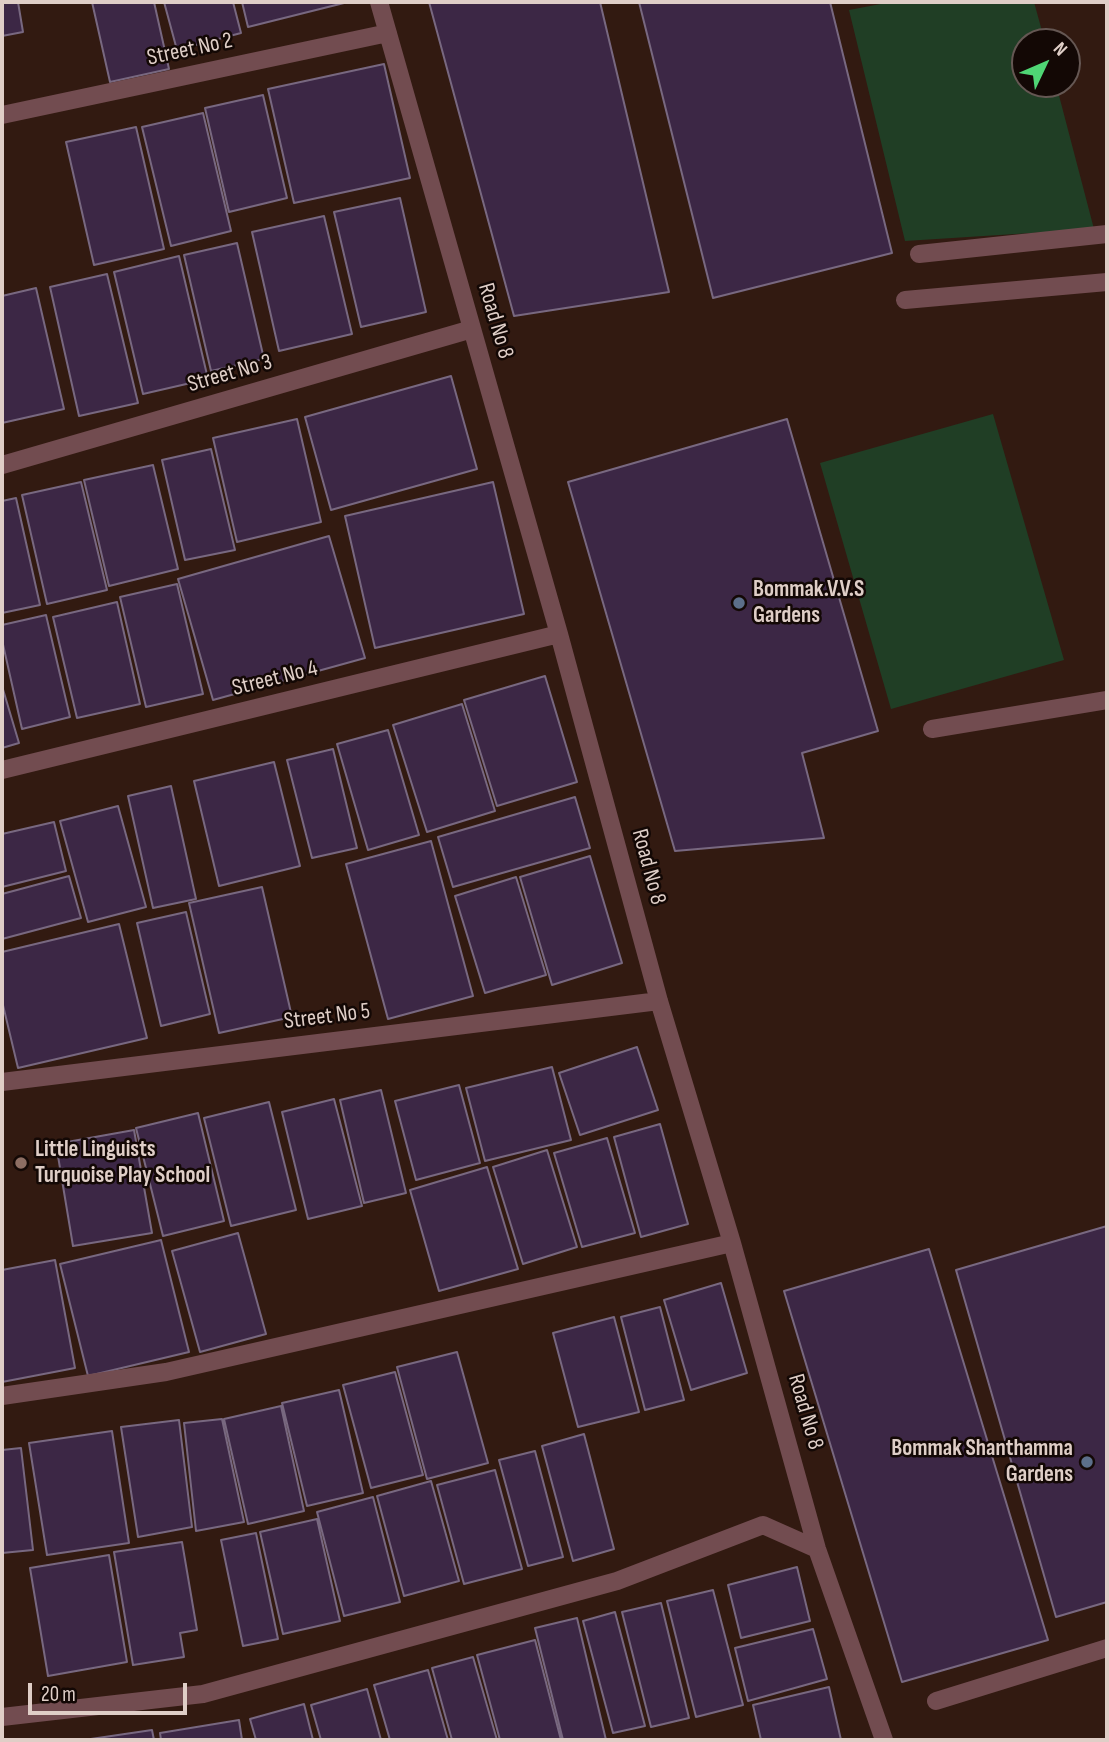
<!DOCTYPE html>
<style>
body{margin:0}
#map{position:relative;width:1109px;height:1742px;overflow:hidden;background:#321a11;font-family:"Sofia Sans Condensed",sans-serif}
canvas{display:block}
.frame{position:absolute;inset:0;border:4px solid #dfcec7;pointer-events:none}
.north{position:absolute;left:1011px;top:28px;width:70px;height:70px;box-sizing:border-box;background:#130805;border:2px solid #655753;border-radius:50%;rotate:46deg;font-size:19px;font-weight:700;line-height:28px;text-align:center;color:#dfcec7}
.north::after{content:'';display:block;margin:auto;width:24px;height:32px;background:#4fd675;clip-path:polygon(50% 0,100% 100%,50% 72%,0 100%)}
.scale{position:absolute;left:28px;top:1683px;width:159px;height:32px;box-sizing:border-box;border:4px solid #dfcec7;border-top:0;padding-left:9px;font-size:21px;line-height:24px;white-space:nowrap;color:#dfcec7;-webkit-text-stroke:5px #130805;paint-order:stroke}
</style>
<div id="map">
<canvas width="1109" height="1742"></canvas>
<div class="frame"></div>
<div class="north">N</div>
<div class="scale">20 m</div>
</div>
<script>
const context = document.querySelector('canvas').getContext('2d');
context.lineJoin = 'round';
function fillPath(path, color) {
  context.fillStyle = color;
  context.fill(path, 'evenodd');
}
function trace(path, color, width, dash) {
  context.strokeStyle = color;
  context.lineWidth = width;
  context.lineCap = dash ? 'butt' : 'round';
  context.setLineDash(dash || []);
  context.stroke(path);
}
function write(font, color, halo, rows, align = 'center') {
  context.font = font + ' "Sofia Sans Condensed",sans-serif';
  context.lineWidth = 5;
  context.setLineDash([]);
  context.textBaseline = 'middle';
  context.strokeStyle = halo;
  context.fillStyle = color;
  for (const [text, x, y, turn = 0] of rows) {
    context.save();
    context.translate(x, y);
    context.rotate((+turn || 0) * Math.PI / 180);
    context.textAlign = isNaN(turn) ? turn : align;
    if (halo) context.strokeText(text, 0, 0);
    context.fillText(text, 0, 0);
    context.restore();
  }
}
fillPath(new Path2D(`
 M891,2h143l11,40h-20v42h31l38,145 -189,12 -56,-231z
 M993,414l71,246 -173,49 -71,-246z`), '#203e25');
const building = new Path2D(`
 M2,2h16l5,30 -21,4z
 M92,2h62l15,67 -59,13z
 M164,2h69l8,31 -64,17z
 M242,2h106l-100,25z
 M429,2h171l69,290 -155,24z
 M639,2h191l62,251 -179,45z
 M384,64l26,114 -116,25 -26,-114z
 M263,95l24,103 -58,14 -24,-104z
 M203,113l28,118 -60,15 -29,-119z
 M136,127l28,122 -70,16 -28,-123z
 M400,198l26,114 -65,15 -27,-115z
 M324,216l28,118 -73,17 -27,-119z
 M237,243l27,116 -53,12 -27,-116z
 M179,256l29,123 -65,15 -29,-122z
 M107,274l31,129 -59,13 -29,-129z
 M36,288l28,121 -62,14v-127z
 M451,376l26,93 -146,41 -26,-93z
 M297,419l24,103 -84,20 -24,-104z
 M787,419l91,312 -76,22 22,85 -149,13 -107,-369z
 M211,449l24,101 -50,10 -23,-100z
 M153,465l25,104 -69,17 -25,-106z
 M81,482l26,108 -60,14 -25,-109z
 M493,482l31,132 -149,34 -30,-132z
 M16,498l24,107 -38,8v-112z
 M329,536l36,122 -152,42 -35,-121z
 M177,584l26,110 -57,13 -26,-110z
 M117,602l23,102 -63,14 -24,-101z
 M46,615l24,102 -48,12 -20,-89v-15z
 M545,676l32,106 -80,24 -33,-106z
 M2,686l17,57 -17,5z
 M462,704l33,107 -68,21 -34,-107z
 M388,730l31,105 -51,15 -31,-106z
 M333,749l24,99 -45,10 -25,-98z
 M274,762l26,104 -81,20 -25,-105z
 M171,786l25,113 -43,9 -25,-112z
 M575,797l15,51 -137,39 -15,-50z
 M118,806l28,101 -58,15 -28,-101z
 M54,822l12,49 -64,16v-53z
 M431,841l42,155 -85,23 -42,-155z
 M590,856l32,107 -70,22 -32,-108z
 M69,876l12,42 -79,21v-45z
 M516,877l30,98 -61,18 -30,-97z
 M262,887l30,130 -73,16 -30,-130z
 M186,912l24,102 -49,12 -24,-103z
 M119,924l28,114 -129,30 -16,-67v-49z
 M637,1047l21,63 -78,25 -21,-62z
 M552,1067l19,73 -86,21 -19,-73z
 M459,1085l21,78 -64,17 -21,-79z
 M381,1090l25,103 -42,10 -24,-103z
 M334,1099l28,107 -54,13 -26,-107z
 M269,1102l27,108 -65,16 -27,-108z
 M198,1113l26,108 -61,15 -27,-108z
 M660,1124l28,100 -47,13 -27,-100z
 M134,1130l18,103 -79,13 -17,-102z
 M607,1138l28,95 -53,14 -28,-94z
 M547,1150l30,97 -54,17 -30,-97z
 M487,1167l31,102 -79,22 -29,-101z
 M1107,1226v376l-51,15 -100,-347z
 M238,1233l28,101 -66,18 -28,-101z
 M161,1240l28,112 -101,24 -28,-112z
 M929,1249l119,391 -146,42 -118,-391z
 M55,1260l20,108 -73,14v-112z
 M721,1283l26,90 -56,17 -27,-90z
 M660,1307l24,93 -39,10 -24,-93z
 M614,1317l25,95 -61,15 -25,-94z
 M457,1352l31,111 -61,16 -30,-112z
 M395,1372l28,103 -52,13 -28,-103z
 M339,1390l24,103 -56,13 -25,-103z
 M281,1406l23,105 -56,13 -24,-105z
 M222,1419l22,103 -48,9 -12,-108z
 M179,1420l13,107 -54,10 -17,-110z
 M112,1431l17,112 -82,12 -18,-112z
 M584,1434l30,115 -41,12 -31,-115z
 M21,1448l12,102 -31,3v-103z
 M535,1451l28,106 -35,9 -29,-106z
 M495,1470l27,99 -58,15 -27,-99z
 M431,1481l28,100 -55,15 -27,-100z
 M373,1497l27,105 -56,14 -27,-104z
 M317,1519l23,102 -57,13 -23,-102z
 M256,1533l22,106 -35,7 -22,-106z
 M182,1542l15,88 -17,3 4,24 -51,8 -19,-113z
 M109,1555l18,107 -79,14 -18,-108z
 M797,1567l13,54 -69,17 -13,-53z
 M713,1590l30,115 -47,12 -29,-116z
 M661,1603l28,115 -38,9 -29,-115z
 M615,1612l30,114 -32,7 -30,-112z
 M577,1618l29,122h-43l-28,-112z
 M813,1629l14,50 -79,22 -13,-53z
 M535,1640l26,100h-61l-23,-85z
 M473,1657l24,83h-45l-20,-72z
 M428,1670l20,70h-58l-16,-55z
 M829,1687l12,53h-80l-8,-35z
 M367,1689l14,51h-60l-10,-35z
 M304,1704l9,36h-57l-6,-21z
 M239,1720l3,20h-81l-1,-7z
 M152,1730l2,10h-70z`);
fillPath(building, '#3c2745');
trace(building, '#786880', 2);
trace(new Path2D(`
 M919,254l188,-20
 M905,300l202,-18
 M932,729l175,-29
 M936,1701l171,-53`), '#724c50', 18);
trace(new Path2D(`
 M379,2l180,632 100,367 73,242 85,306 67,191
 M2,115l386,-82
 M2,465l470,-136
 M2,770l557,-136
 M2,1082l657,-81
 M2,1396l164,-24 566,-129
 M2,1717l201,-23 414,-113 146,-56 54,24`), '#724c50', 18);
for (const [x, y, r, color] of [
 [739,603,7,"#5c6f8a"],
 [21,1163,7,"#8d6e63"],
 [1087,1462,7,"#5c6f8a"]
]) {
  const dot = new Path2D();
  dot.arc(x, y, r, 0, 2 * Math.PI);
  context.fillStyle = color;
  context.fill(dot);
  trace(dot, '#130805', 2.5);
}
write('23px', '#dfcec7', '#130805', [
 ["Street No 2",190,50,-12],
 ["Road No 8",495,321,74],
 ["Street No 3",230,374,-16],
 ["Street No 4",275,679,-14],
 ["Road No 8",648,867,75],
 ["Street No 5",327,1017,-7],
 ["Road No 8",805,1412,74]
]);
write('bold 23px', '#dfcec7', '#130805', [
 ["Bommak.V.V.S",753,590],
 ["Gardens",753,616],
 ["Little Linguists",35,1150],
 ["Turquoise Play School",35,1176],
 ["Bommak Shanthamma",1073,1449,"right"],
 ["Gardens",1073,1475,"right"]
], 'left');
</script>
